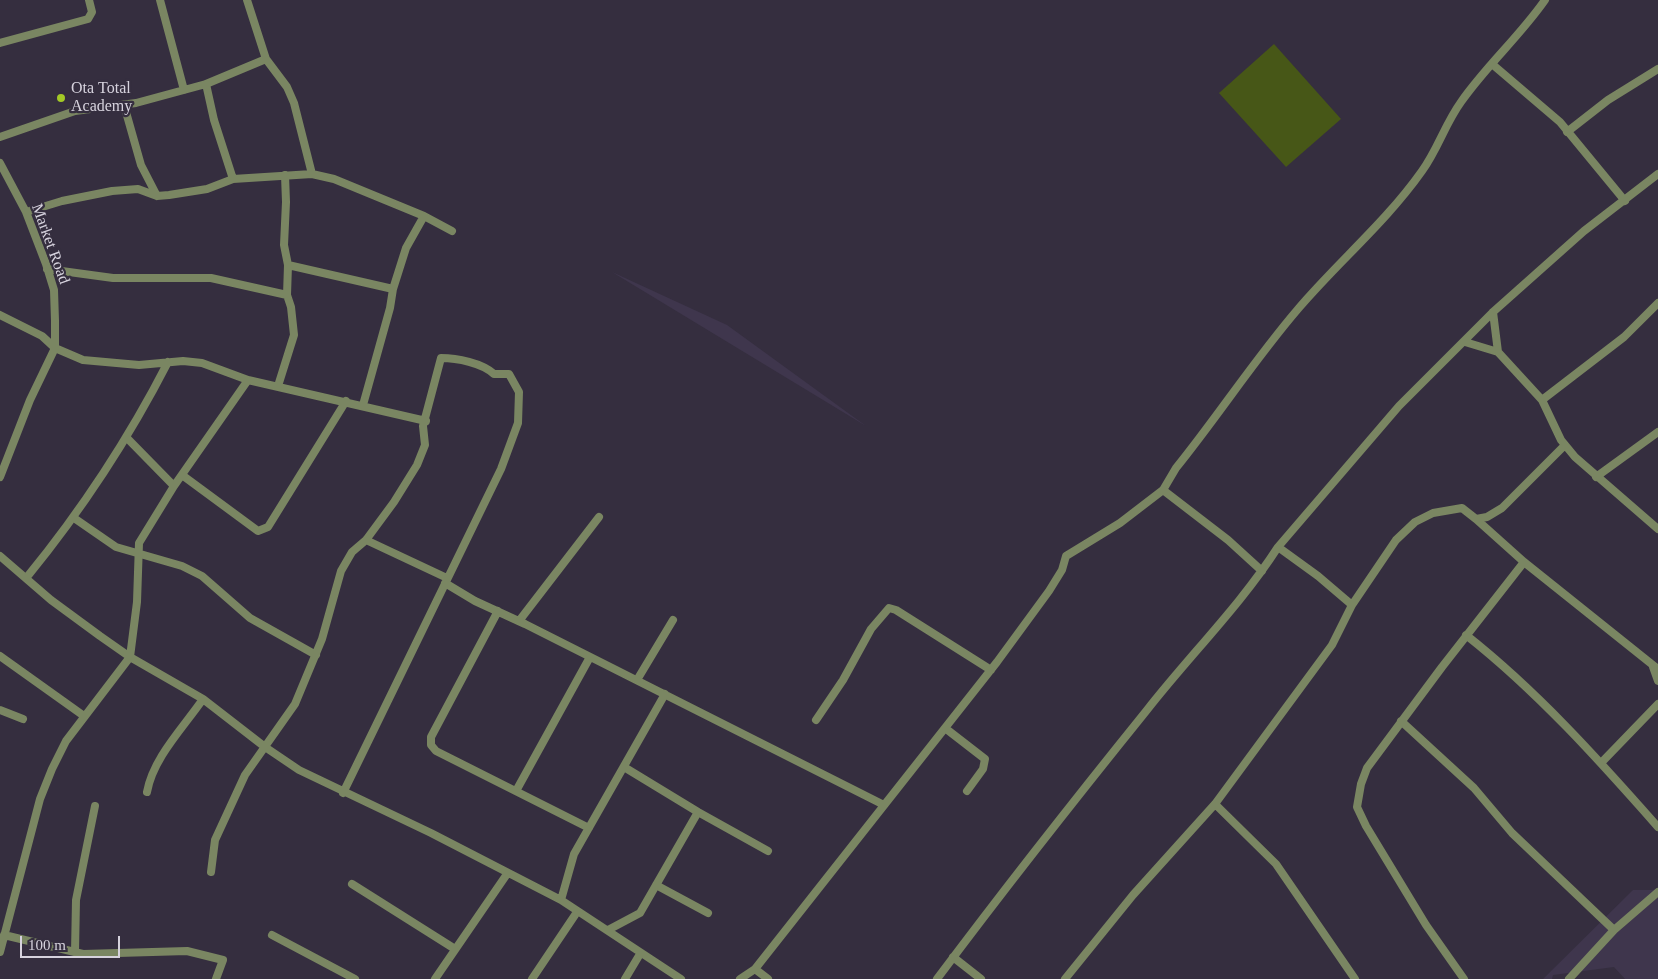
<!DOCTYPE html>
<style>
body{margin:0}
#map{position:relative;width:1658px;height:979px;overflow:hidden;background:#352e3f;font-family:Georgia,serif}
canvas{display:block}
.scale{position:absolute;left:20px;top:936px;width:100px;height:22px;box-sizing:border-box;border:2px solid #d6d2dd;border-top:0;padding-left:6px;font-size:15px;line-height:18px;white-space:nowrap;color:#d6d2dd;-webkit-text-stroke:4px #352e3f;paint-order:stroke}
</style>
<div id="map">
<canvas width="1658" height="979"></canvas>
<div class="scale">100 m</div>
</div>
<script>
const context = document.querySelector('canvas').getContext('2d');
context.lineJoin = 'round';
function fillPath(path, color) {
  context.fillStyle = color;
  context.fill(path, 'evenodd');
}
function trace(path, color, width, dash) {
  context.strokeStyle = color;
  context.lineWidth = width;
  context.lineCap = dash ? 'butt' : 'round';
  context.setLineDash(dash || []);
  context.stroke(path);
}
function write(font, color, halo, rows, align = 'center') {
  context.font = font + ' Georgia,serif';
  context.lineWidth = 4.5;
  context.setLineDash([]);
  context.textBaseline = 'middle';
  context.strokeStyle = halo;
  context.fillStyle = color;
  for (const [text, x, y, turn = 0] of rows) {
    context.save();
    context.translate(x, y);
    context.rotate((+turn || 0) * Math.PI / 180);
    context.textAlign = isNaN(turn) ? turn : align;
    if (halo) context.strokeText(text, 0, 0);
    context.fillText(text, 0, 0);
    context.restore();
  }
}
fillPath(new Path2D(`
 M612,272l115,53 139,101z
 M1633,890h25v89h-33l-11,-12 -61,8 -1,4h-9z`), '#3f364d');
fillPath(new Path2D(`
 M1274,44l67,75 -55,48 -67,-74z`), '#475717');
trace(new Path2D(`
 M160,0l24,90
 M247,0l19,59 21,28 7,16 18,71
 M0,43l88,-24 4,-7 -3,-12
 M1492,64l68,58 65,79
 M206,84l8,36 19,59
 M124,105l17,60 16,31
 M1567,132l41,-32 50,-31
 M0,137l75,-26 61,-8 70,-19 60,-25
 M0,163l26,49 20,52 8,26 1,31v27l-25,52 -30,77
 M26,212l36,-11 50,-10 26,-2 19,7 12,-1 38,-6 26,-10 79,-5 22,5 90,37 28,15
 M288,265l105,24
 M47,269l66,9h98l76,17
 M1493,312l5,40
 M0,315l42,21 13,12 28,12 56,5 44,-4 19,2 46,17 178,41
 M1465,342l33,10 44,48 19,40 14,17 83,72
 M278,386l16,-51 -3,-28 -4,-12 1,-30 -4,-20 2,-43 -1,-27
 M1542,400l82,-63 34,-34
 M363,405l27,-97 3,-19 13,-41 18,-32
 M126,437l48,49
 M182,475l76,56 10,-4 78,-126
 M1596,477l62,-45
 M1163,490l65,50 34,31
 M74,518l42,29 66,19 20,10 48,42 66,37
 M1476,519l48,43 134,107
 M366,540l81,38
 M1278,547l40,29 34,29
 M0,556l51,44 49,36 30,21 73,42 62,48 34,23 132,63 130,67 120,79
 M27,577c54,-66 102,-139 141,-215
 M445,583l30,18 50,23 359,181
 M498,611l-67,126v8l5,6 153,77
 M519,621l80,-104
 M1466,635c71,56 132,124 192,192
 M0,656l84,60
 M1653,667l5,14
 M637,680l36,-60
 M0,710l23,9
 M816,720l27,-40 28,-51 18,-21 7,2 95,60
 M1401,721l73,67 38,45 102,97
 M945,728l40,31 -2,10 -16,22
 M1601,763l57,-59
 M624,767l74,45 70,39
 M516,791l74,-134
 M147,792c6,-34 36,-64 56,-93
 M1215,804l61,60 79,115
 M211,872l4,-32 30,-65 50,-71 27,-65 19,-68 11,-19 14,-12 28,-38 23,-37 8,-20 -2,-19 18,-68c16,0 41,5 53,16h15l10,18 -1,31 -17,46 -158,324
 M352,884l103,65
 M656,885l52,28
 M561,900l13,-46 91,-160
 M608,930l32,-17 58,-101
 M4,935l79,19 104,-3 36,9 -7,19
 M272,935l83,44
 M0,952l40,-153 12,-30 14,-28 64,-84 7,-55 2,-59 35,-57 74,-106
 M75,952l1,-52 19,-94
 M953,957l28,22
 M755,969l13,10
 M435,979l72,-105
 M532,979l45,-67
 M625,979l15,-25
 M740,979l15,-10 242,-307 52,-71 13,-21 4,-14 54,-33 43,-33 13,-22c42,-52 79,-109 122,-159 40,-47 88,-87 124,-138 16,-22 23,-47 39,-69 25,-36 59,-66 84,-102
 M937,979c68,-91 139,-181 210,-269 43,-55 93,-104 131,-163l121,-141 94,-94 91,-81 74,-57
 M1065,979l68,-84 82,-91 117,-159 20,-40 44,-65 19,-18 18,-9 29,-5 14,11 11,-2 15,-9 63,-63
 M1464,979l-38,-54 -60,-99 -9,-19 4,-23 6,-16 75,-101 82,-105
 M1569,979l45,-49 44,-38`), '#7a8662', 8);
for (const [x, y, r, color] of [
 [61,98,5,"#a3c926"]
]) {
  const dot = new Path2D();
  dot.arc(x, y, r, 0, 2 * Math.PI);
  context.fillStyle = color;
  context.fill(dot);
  trace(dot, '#352e3f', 2);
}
write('16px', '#d6d2dd', '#352e3f', [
 ["Ota Total",71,89],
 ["Academy",71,107]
], 'left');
write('16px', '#d6d2dd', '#352e3f', [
 ["Market Road",50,244,70]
]);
</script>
